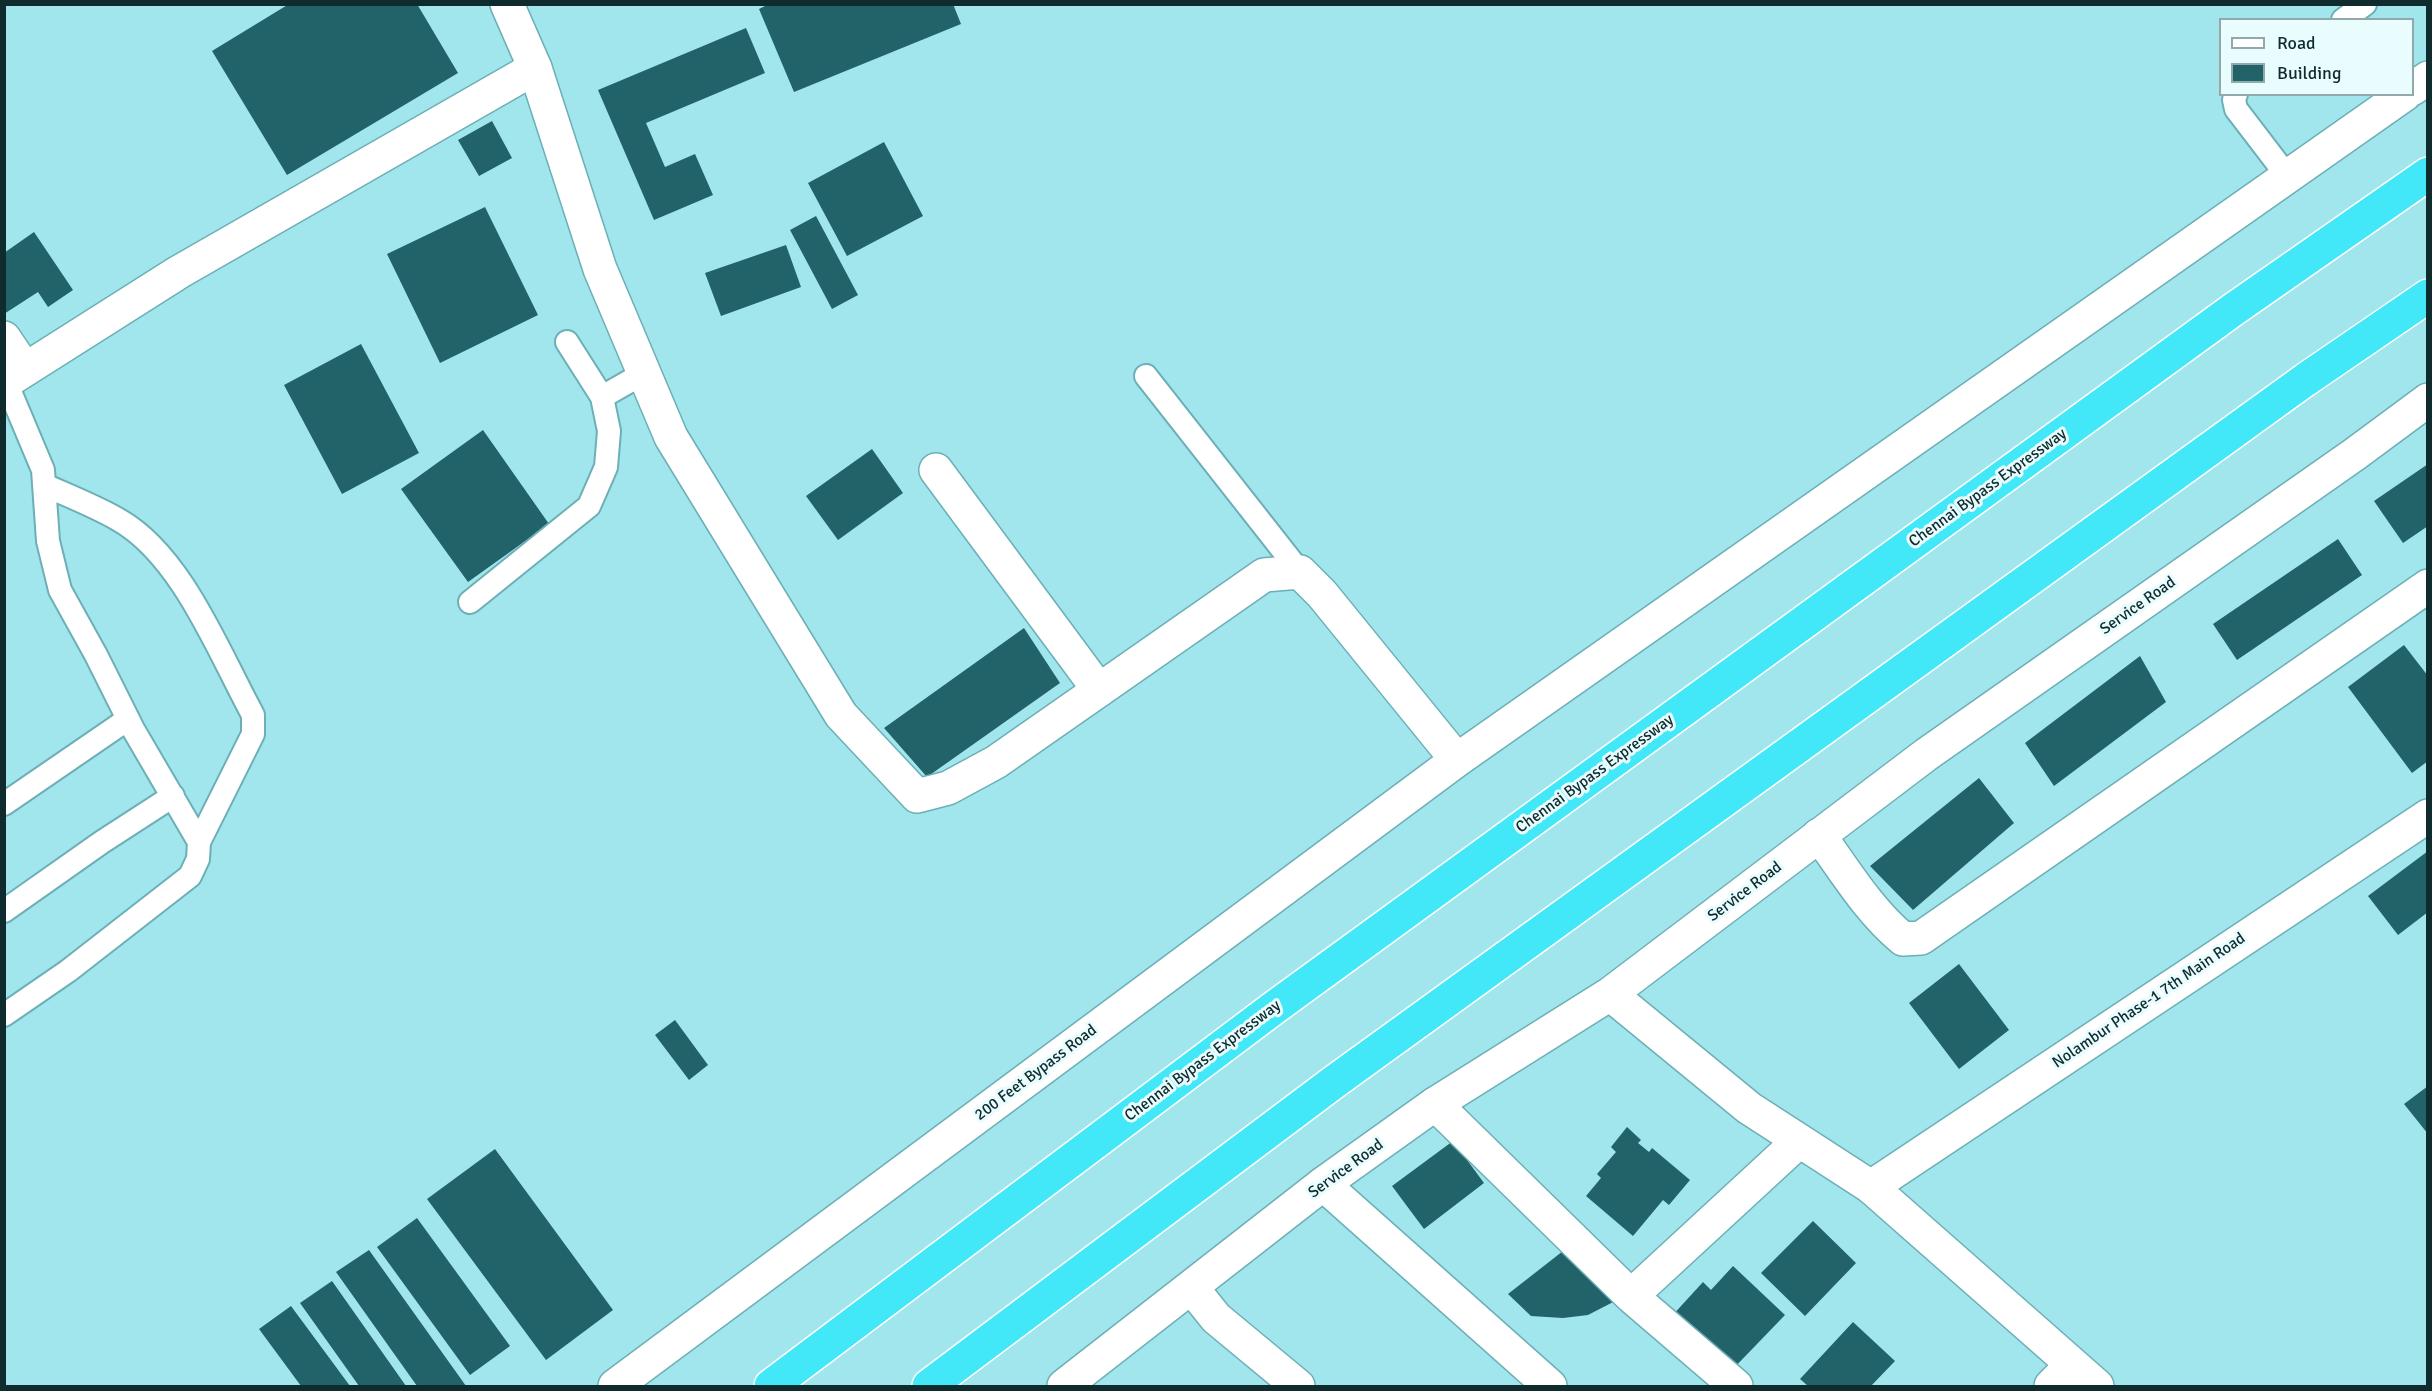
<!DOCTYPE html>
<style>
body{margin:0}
#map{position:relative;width:2432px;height:1391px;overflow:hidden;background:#a1e5ed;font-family:Signika,sans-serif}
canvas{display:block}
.frame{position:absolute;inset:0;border:6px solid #0f2b2e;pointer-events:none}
.legend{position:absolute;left:2219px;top:18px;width:195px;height:78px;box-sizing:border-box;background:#e9fdff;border:2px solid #92a9ab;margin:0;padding:8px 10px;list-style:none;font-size:18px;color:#0f2b2e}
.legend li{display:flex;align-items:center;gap:12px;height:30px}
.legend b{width:30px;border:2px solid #92a9ab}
</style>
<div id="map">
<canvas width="2432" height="1391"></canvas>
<div class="frame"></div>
<ul class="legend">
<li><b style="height:8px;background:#fff"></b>Road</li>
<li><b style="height:16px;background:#226269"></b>Building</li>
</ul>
</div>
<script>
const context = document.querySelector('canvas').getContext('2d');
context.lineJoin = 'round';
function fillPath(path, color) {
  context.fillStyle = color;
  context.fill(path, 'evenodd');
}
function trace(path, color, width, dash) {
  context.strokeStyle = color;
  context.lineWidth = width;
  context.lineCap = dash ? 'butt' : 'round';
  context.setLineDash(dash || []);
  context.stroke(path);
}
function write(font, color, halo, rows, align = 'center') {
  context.font = font + ' Signika,sans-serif';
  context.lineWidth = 6;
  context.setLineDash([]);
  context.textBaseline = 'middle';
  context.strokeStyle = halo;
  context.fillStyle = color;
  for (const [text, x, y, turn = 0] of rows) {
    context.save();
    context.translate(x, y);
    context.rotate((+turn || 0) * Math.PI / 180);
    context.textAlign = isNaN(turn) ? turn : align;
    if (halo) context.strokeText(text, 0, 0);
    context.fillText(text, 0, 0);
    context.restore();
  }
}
fillPath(new Path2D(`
 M289,4h128l41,69 -171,102 -75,-124z
 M769,4h184l8,20 -167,68 -35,-83z
 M746,28l19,45 -119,50 19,44 30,-13 18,41 -59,25 -56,-130z
 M492,121l20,37 -33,18 -21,-36z
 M884,142l39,74 -76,40 -39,-73z
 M485,207l53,108 -98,48 -53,-109z
 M816,216l42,79 -26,14 -42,-79z
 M34,232l39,58 -25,17 -10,-15 -34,22v-61z
 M786,245l15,42 -80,29 -16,-43z
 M361,344l58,109 -77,41 -58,-109z
 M483,430l66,94 -81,58 -67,-93z
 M872,449l31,44 -65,47 -32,-44z
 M2428,464v62l-25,17 -29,-42z
 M2338,539l24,36 -125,85 -24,-36z
 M1024,628l36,55 -133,94 -43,-49z
 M2404,645l24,31v85l-16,12 -64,-86z
 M2140,656l26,46 -112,84 -29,-43z
 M1979,778l35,45 -101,87 -43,-44z
 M2428,851v61l-30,23 -30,-39z
 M1959,964l50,66 -50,39 -50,-66z
 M675,1020l33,45 -19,15 -34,-45z
 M2428,1086v48l-24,-30z
 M1627,1127l14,13 -3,3 11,9 3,-4 38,32 -21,25 -6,-5 -30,36 -47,-40 15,-18 -4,-4 19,-22 -5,-5z
 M1453,1141l31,42 -60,46 -32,-43z
 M495,1149l118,161 -67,50 -119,-161z
 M417,1218l93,128 -40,29 -93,-128z
 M1813,1221l43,42 -51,53 -44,-43z
 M1572,1244l45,56 -29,15 -25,3 -32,-2 -23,-22z
 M369,1250l97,136h-49l-81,-114z
 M1733,1266l52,49 -55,57 -59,-55 32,-35 8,8z
 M332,1281l74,105h-47l-59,-83z
 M291,1306l59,80h-49l-42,-57z
 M1853,1322l42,39 -24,25h-63l-8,-7z`), '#226269');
const service = new Path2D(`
 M2343,20l22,-16
 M2236,94l-2,6 2,9 52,68
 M1146,376l154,196
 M602,397l42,-24
 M44,485c25,11 51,21 75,35 63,36 100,133 134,195v19l-54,108
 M470,602l119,-96 17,-39 3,-36 -7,-34 -35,-55
 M4,804l124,-85
 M4,911l98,-69 71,-46
 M4,1015l64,-44 122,-95 8,-17 1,-17 -66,-113 -37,-74 -36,-65 -12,-49 -5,-71 -37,-88`);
const minor = new Path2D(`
 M4,338l21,31
 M4,383l175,-111 356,-204
 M936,470l163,220
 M1819,835c26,36 50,76 84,104l18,-1 507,-352
 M1435,1104l196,192 105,90
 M1323,1184l227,202
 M1871,1187l226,199
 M1192,1288l24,30 82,68
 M1631,1296l168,-155
 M2051,1386l21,-21`);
const tertiary = new Path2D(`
 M507,4l28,64 65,201 71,168 170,278 76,81 31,-8 48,-26 268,-187 36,-3 22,22 135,166
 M2412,89l16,-11
 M1610,994l139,114 122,79 557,-371
 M615,1386l842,-626 948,-666
 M1064,1386l259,-202 112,-80 175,-110 317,-240 428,-300 73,-54`);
const trunk = new Path2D(`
 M771,1386l504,-379 959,-698 194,-135
 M929,1386l405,-304 971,-702 123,-84`);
trace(service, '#6cafb6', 26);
trace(minor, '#6cafb6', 36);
trace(tertiary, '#6cafb6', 36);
trace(trunk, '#fff', 36);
trace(service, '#fff', 22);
trace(minor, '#fff', 33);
trace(tertiary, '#fff', 33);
trace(trunk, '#42e8f7', 33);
write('16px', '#0f2b2e', '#e9fdff', [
 ["Chennai Bypass Expressway",1988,488,-36],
 ["Service Road",2138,606,-35],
 ["Chennai Bypass Expressway",1595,774,-36],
 ["Service Road",1745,892,-37],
 ["Nolambur Phase-1 7th Main Road",2149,1001,-34],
 ["Chennai Bypass Expressway",1203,1061,-37],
 ["200 Feet Bypass Road",1036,1073,-37],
 ["Service Road",1346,1169,-36]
]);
</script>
